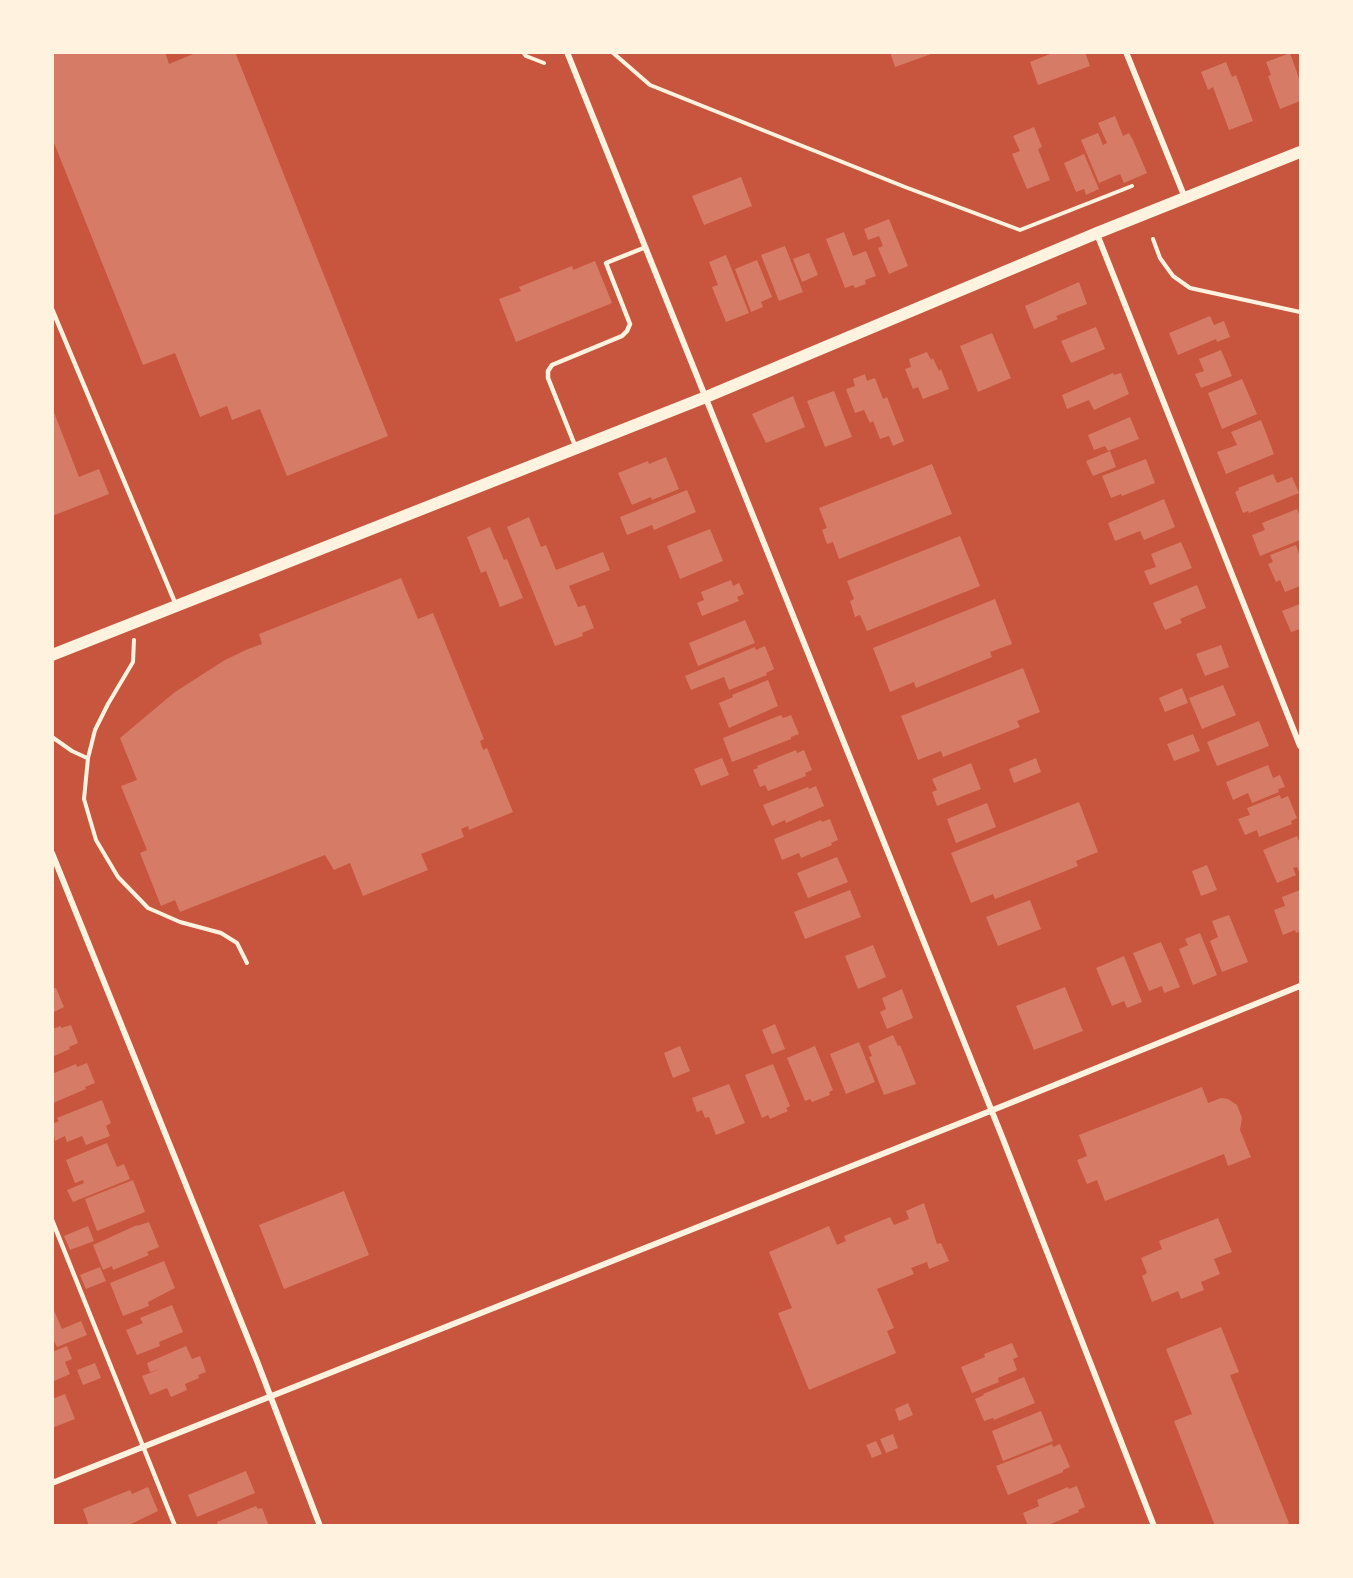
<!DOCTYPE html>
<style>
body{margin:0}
#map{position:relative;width:1353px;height:1578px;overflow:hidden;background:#c8553d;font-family:"Nunito Sans",sans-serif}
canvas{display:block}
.frame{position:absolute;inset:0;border:54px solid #fff3e0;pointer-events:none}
</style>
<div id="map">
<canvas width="1353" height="1578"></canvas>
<div class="frame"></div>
</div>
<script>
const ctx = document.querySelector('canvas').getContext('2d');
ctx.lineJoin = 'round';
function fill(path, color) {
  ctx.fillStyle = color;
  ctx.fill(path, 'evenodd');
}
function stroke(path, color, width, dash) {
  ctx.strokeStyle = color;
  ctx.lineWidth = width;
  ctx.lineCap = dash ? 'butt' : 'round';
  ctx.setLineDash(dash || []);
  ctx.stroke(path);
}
fill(new Path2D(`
 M52 52H165L169 64 198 52H235L388 436 287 476 260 409 232 420 227 406 200 417 175 353 143 365 52 138Z
 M890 52H934V53L895 67Z
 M1055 52H1085L1090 66 1038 85 1030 62Z
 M1290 53 1300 81V101L1280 109 1268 76 1271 75 1266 62Z
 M1226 62 1232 77 1236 75 1253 121 1229 130 1213 87 1208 90 1201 72Z
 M1115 116 1123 136 1129 133 1133 140 1147 173 1124 183 1120 174 1099 183 1081 140 1098 133 1103 145 1107 143 1098 123Z
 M1034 127 1042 147 1038 149 1050 180 1027 189 1012 154 1020 151 1013 136Z
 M1084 154 1099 189 1086 195 1084 189 1076 192 1064 163Z
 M741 177 752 206 704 225 692 196Z
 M889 219 908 266 889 274 878 248 883 246 879 236 868 240 864 229Z
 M844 232 853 256 866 251 876 276 865 280 866 284 855 288 853 285 845 288 826 239Z
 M785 246 803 292 779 301 761 255Z
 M809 253 818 275 802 282 793 259Z
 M726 255 749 313 726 322 712 287 718 285 709 262Z
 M757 260 772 297 761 302 763 307 751 312 735 269Z
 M595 261 612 303 516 342 499 299 521 291 519 287 572 266 573 270Z
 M1079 282 1087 304 1056 316 1058 319 1034 329 1025 306Z
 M1210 316 1214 325 1224 321 1230 337 1217 342 1216 339 1178 355 1169 333Z
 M1096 327 1105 349 1071 363 1061 341Z
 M992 333 1011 378 978 392 960 346Z
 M1221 350 1232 376 1201 388 1195 374 1204 371 1199 359Z
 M927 352 931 360 933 358 939 371 941 369 949 389 923 399 918 387 913 389 905 369 911 367 909 359Z
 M1113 373 1114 375 1121 373 1129 394 1094 410 1089 400 1067 409 1062 395Z
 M865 374 867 381 875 378 883 399 887 397 904 441 893 446 889 436 880 439 873 421 870 423 864 410 855 413 846 389 855 386 853 379Z
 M1242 379 1257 414 1222 429 1208 393Z
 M834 391 852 437 825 447 807 401Z
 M793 396 805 427 766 443 752 414Z
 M53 410 79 477 99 469 109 494 52 516Z
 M1130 417 1139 439 1108 451 1105 446 1094 450 1088 435Z
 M1261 420 1274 454 1226 474 1217 452 1237 445 1231 432Z
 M1110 451 1116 467 1093 476 1086 461Z
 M666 457 679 489 652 500 651 497 632 505 618 473 648 461 649 464Z
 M1146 459 1155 483 1122 496 1121 494 1111 498 1102 476Z
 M932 464 952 514 839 559 833 542 827 544 822 530 827 528 819 508Z
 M1273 474 1277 483 1292 477 1299 493 1249 513 1248 511 1243 513 1235 492 1239 490 1238 488Z
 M687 490 696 512 654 530 652 525 627 535 620 517Z
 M1164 499 1175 527 1144 540 1140 531 1115 541 1108 523Z
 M1297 509 1300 516V540L1260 556 1252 535 1265 530 1262 523Z
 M529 517 541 547 546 545 556 570 603 552 610 570 569 586 578 607 585 605 594 628 582 633 583 636 555 646 507 527Z
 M490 527 504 560 507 559 523 598 500 607 486 571 481 573 467 537Z
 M710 529 723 561 680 579 667 546Z
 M960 536 980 586 867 631 860 615 855 617 850 601 854 599 847 581Z
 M1181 542 1192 568 1150 585 1144 571 1156 567 1151 554Z
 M1296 545 1300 557V586L1285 592 1280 580 1276 582 1268 564 1273 562 1270 555Z
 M401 578 418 619 433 613 484 739 480 741 483 750 487 748 513 812 469 830 468 826 461 829 464 837 421 854 428 870 363 896 350 863 334 870 325 855 180 912 175 900 161 906 140 853 147 850 121 786 137 780 120 738 175 692 225 660 248 649 262 644 259 634Z
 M731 580 733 586 739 583 744 594 737 597 739 601 702 616 697 603 704 600 701 592Z
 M1197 585 1206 608 1180 619 1182 623 1165 630 1153 603Z
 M995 599 1012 644 990 652 992 657 916 688 914 682 890 692 873 648Z
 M1300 604V629L1291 632 1282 611Z
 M745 620 755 643 698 666 689 643Z
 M1221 645 1229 667 1205 676 1196 654Z
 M765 646 774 669 766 673 767 675 729 690 724 677 691 690 685 676 755 647 756 650Z
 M1023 668 1040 712 1017 721 1020 727 943 757 941 751 918 760 901 716Z
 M768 680 778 706 729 728 719 703 733 697 732 695Z
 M1223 685 1236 715 1202 729 1189 698Z
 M1182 688 1188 703 1165 712 1159 698Z
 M781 715 783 718 791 715 799 734 791 737V739L732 762 723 738Z
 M1259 721 1269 746 1217 766 1207 742Z
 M1193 734 1200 751 1174 761 1167 744Z
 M796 750 797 753 804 750 812 770 805 773 806 776 768 791 765 785 760 787 753 770 758 768 757 766Z
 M722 758 729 775 701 786 694 769Z
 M1036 758 1041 772 1014 783 1009 769Z
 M971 763 981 789 937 806 932 792 937 790 932 779Z
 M1268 765 1273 778 1280 775 1285 787 1278 789 1279 792 1252 803 1248 793 1233 800 1226 782Z
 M816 786 824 806 786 823 785 820 772 826 763 805 808 787 809 789Z
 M1280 795 1281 799 1288 796 1297 818 1291 821 1292 824 1259 837 1257 830 1245 835 1238 819 1250 815 1247 808Z
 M1079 802 1098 852 1076 861 1078 866 995 899 993 894 971 903 951 853Z
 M987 803 996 827 956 843 947 819Z
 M830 819 838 840 831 843 832 845 801 858 799 853 782 860 774 839 821 820 822 822Z
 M1297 836 1300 844V871L1299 872 1297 867 1293 868 1296 875 1277 883 1263 850Z
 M837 857 848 882 808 898 797 873Z
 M1207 865 1217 890 1201 896 1192 871Z
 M850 890 861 917 805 939 794 912Z
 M1300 890V931L1296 933 1295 930 1283 935 1274 910 1285 906 1282 897Z
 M1030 900 1041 929 998 946 986 917Z
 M1229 915 1248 962 1222 972 1210 941 1218 937 1212 921Z
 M1200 933 1217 975 1193 985 1179 949 1188 945 1185 939Z
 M1161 942 1180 987 1164 993 1162 986 1149 991 1133 953Z
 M873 945 886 977 858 989 845 956Z
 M1124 956 1142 1002 1127 1008 1124 1001 1112 1006 1096 968Z
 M1065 987 1083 1031 1034 1050 1016 1006Z
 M56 988 64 1007 52 1013V989Z
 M902 989 913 1018 887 1029 880 1012 886 1009 882 998Z
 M775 1024 785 1049 772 1054 762 1030Z
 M71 1025 78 1043 69 1047 70 1049 52 1057V1029L61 1026V1028Z
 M893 1035 898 1046 900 1045 916 1084 884 1095 869 1057 872 1056 868 1046Z
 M859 1042 875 1082 846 1094 830 1054Z
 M680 1046 690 1071 673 1078 664 1053Z
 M815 1046 833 1090 829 1092 830 1095 812 1102 810 1099 805 1101 787 1058Z
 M87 1063 95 1083 85 1087 86 1089 53 1103 52 1074 76 1064 77 1067Z
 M773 1064 790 1106 786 1108 788 1111 770 1119 768 1115 762 1118 745 1075Z
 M729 1084 745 1123 716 1135 709 1117 705 1118 702 1110 697 1112 692 1098Z
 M1202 1087 1208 1103 1221 1098 1228 1099 1237 1105 1242 1118 1240 1130 1251 1157 1228 1166 1224 1154 1105 1201 1097 1180 1087 1184 1077 1160 1087 1156 1079 1135Z
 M102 1100 111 1123 106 1126 110 1136 86 1145 82 1136 67 1142 65 1136 55 1141 52 1124 59 1121 57 1118Z
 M107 1143 117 1167 124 1164 130 1179 73 1202 67 1190 84 1183 83 1180 75 1183 66 1160Z
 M133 1180 145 1212 97 1231 85 1199Z
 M344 1191 369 1255 284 1289 259 1225Z
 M924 1203 937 1244 941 1243 949 1261 929 1269 927 1262 911 1268 914 1274 877 1289 894 1328 887 1331 896 1353 809 1390 778 1313 792 1308 769 1252 829 1226 837 1245 846 1241 844 1236 890 1217 894 1225 909 1219 906 1211Z
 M1218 1218 1232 1252 1214 1259 1220 1274 1201 1282 1204 1290 1181 1299 1178 1291 1152 1302 1142 1276 1147 1273 1141 1258 1162 1249 1159 1241Z
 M149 1222 159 1247 147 1252 149 1255 113 1270 112 1266 103 1270 93 1245 137 1225V1226Z
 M88 1226 94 1241 70 1250 64 1236Z
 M164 1261 175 1288 148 1302 149 1306 123 1316 110 1283Z
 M100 1267 106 1281 86 1289 80 1275Z
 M172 1305 183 1332 159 1342 160 1346 137 1355 126 1330 143 1323 140 1318Z
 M52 1306 62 1329 81 1321 87 1335 57 1347 52 1337Z
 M1221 1327 1239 1372 1230 1375 1289 1523 1283 1526H1215L1174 1421 1192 1414 1166 1349Z
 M1012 1343 1018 1357 1013 1359 1017 1370 998 1378 999 1382 972 1393 961 1367 985 1357 984 1354Z
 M67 1346 72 1359 65 1362 70 1374 52 1382V1352Z
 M186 1346 192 1359 200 1356 206 1372 198 1375 199 1378 185 1384 187 1390 171 1397 167 1388 150 1395 142 1376 160 1369 150 1372 147 1363Z
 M95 1363 101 1378 83 1385 77 1370Z
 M1024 1377 1035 1403 994 1420 993 1418 984 1421 975 1399 984 1395 983 1394Z
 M65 1394 75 1419 52 1428V1399Z
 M908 1403 913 1415 899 1421 895 1409Z
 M1041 1411 1053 1441 1003 1461 992 1431Z
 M893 1434 898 1448 886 1453 880 1439Z
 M876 1441 882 1454 872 1458 866 1445Z
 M1052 1444 1053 1447 1060 1444 1070 1467 1063 1470V1472L1008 1495 996 1466Z
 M246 1471 255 1493 197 1517 188 1495Z
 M1077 1486 1085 1507 1078 1510 1079 1512 1046 1526H1028L1023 1513 1039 1506 1037 1500 1068 1487 1069 1489Z
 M148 1487 158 1511 127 1526H89L83 1509 130 1490 132 1494Z
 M256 1506 258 1509 262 1508 269 1526H218L217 1522Z`), '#d67c66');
stroke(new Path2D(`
 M523 52 526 56 544 63
 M612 52 650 85 905 187 1020 230 1132 186
 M1153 239 1160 258 1173 276 1190 288 1300 312
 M134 640 133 662 108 704 95 730 88 758 84 799 96 840 118 877 148 908 180 922 221 933 237 943 247 963
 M52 737 72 751 87 758`), '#fff3e0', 4);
stroke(new Path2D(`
 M52 309 176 605
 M576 448 548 378V371L552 365 622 336 627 331 630 324 606 263 646 247
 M52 1220 175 1526`), '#fff3e0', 4.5);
stroke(new Path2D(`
 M567 52 1003 1139 1154 1526
 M1126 52 1185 198
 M1097 234 1300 746
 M52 853 257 1361 320 1526
 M52 1483 968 1120 1300 986`), '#fff3e0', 6);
stroke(new Path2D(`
 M52 655 706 397 1097 233 1300 152`), '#fff3e0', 12);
</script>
